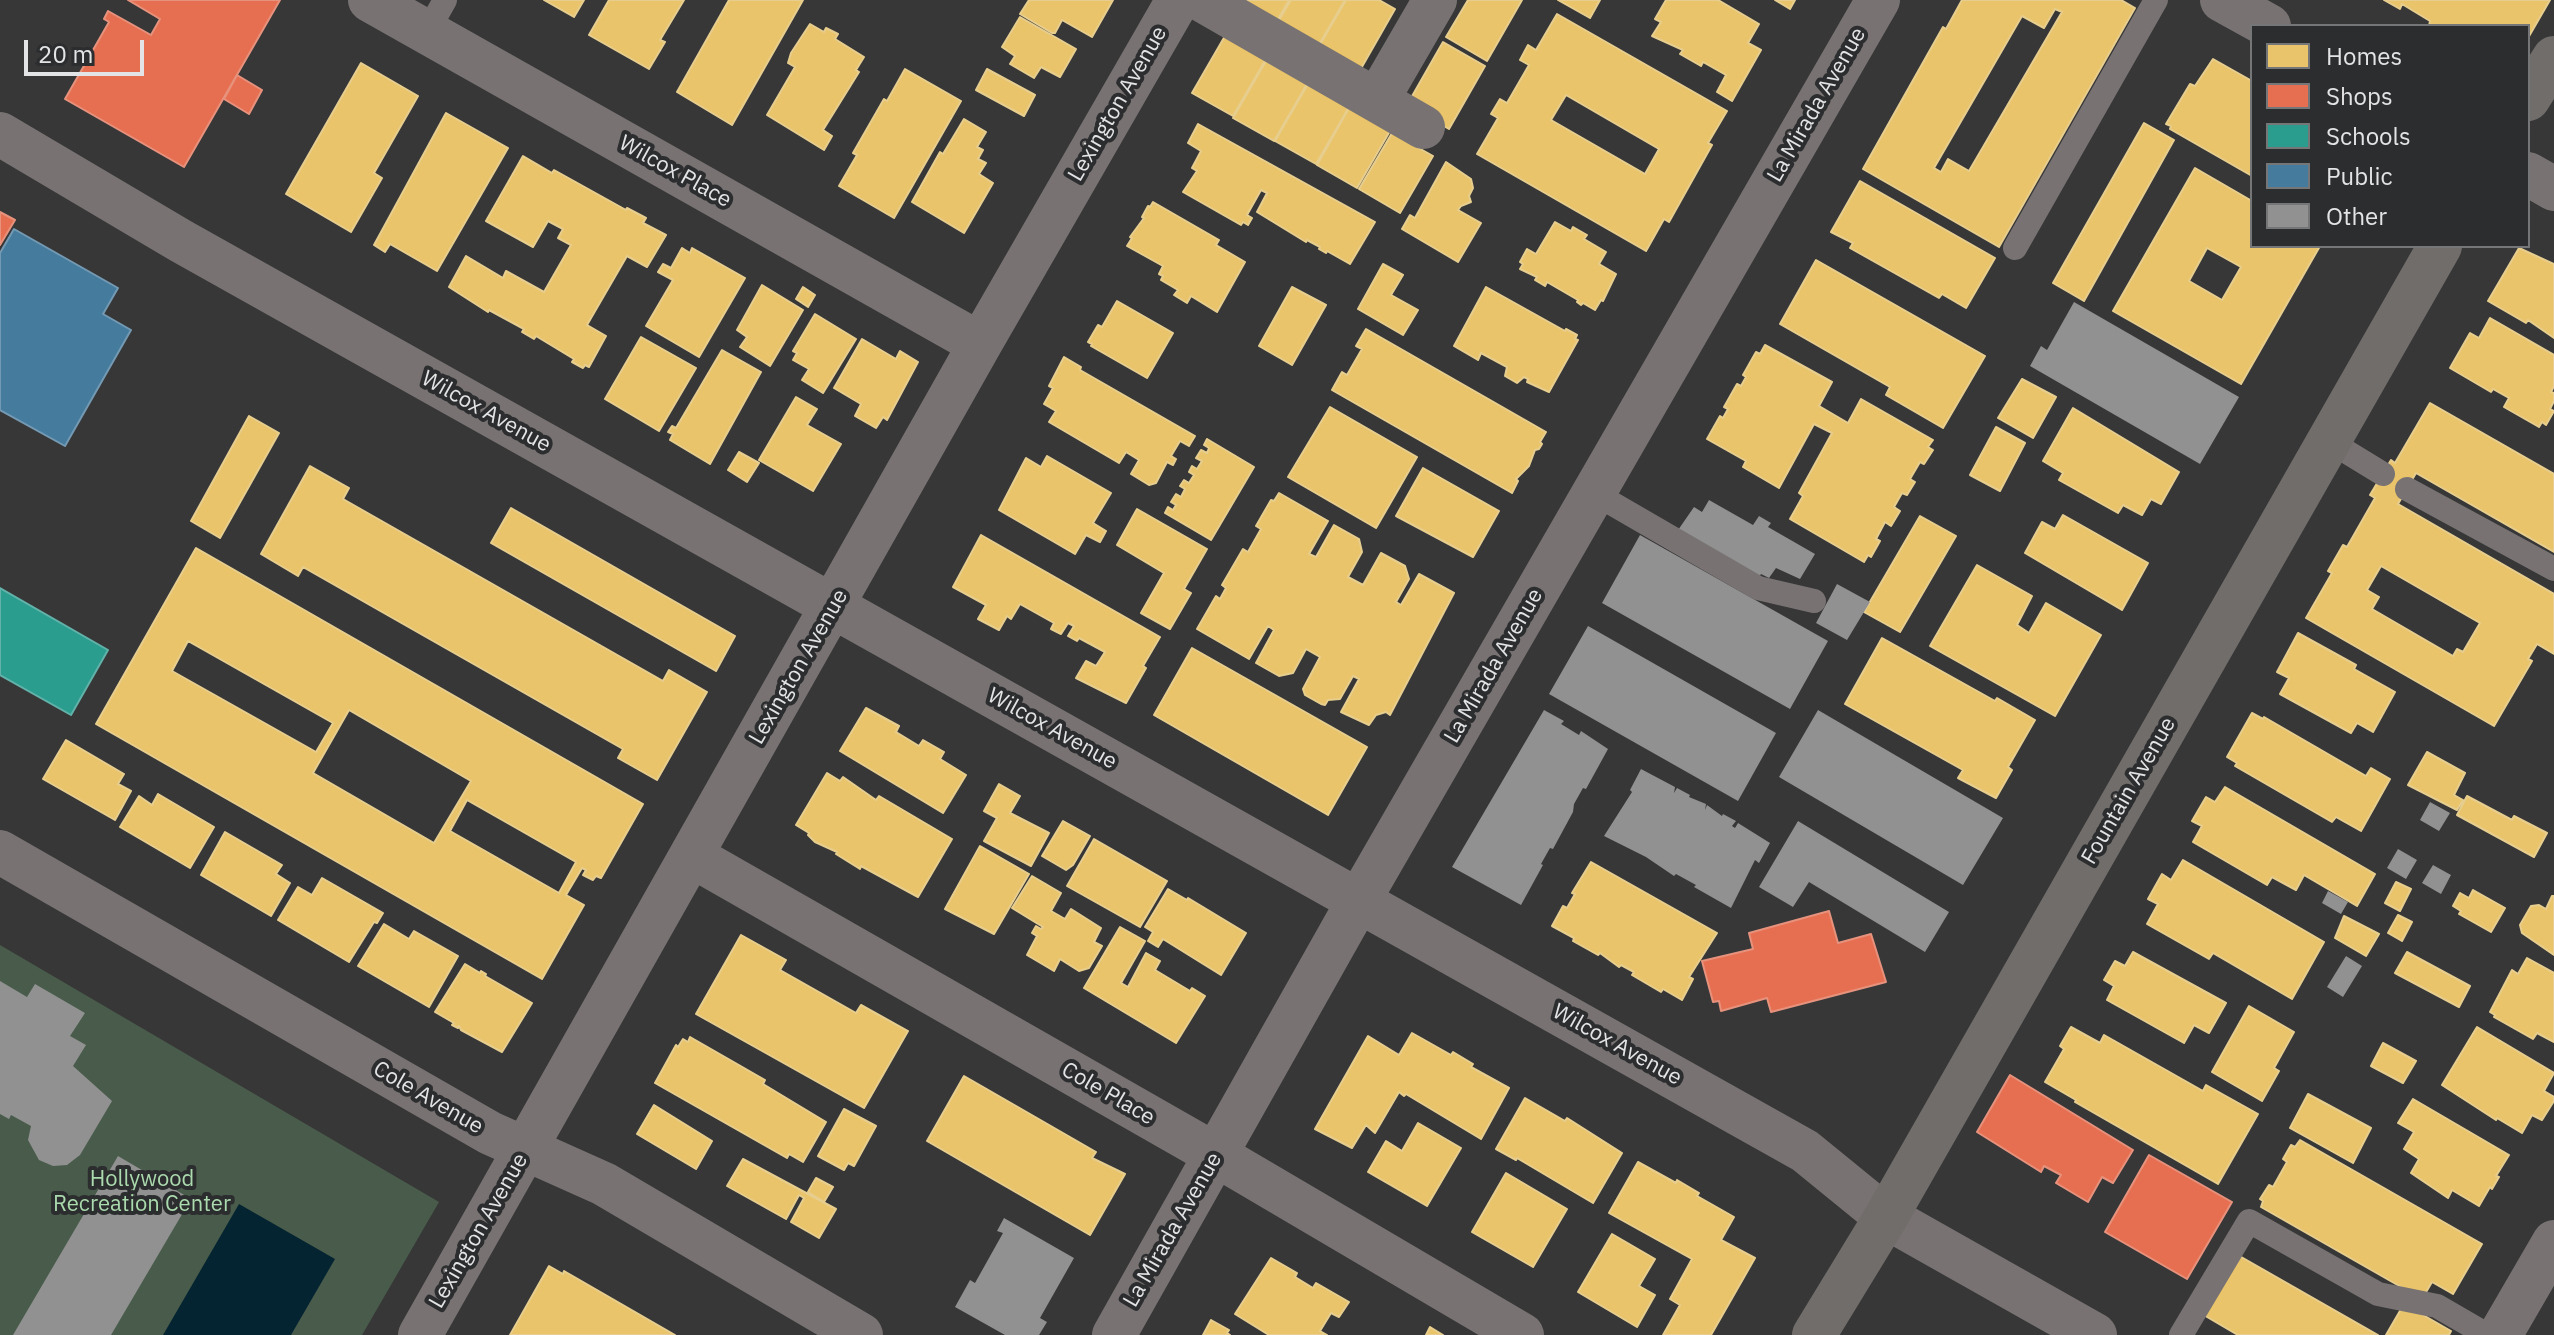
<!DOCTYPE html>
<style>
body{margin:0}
#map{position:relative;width:2554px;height:1335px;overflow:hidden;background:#373738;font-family:"IBM Plex Sans",sans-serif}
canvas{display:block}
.legend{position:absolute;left:2250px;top:24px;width:280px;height:224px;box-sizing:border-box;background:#2c2d2f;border:2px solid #757678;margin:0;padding:10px 14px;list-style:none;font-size:24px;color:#e3e4e5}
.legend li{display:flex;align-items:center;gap:16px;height:40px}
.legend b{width:40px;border:2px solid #757678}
.scale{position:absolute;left:24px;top:40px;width:120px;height:36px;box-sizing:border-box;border:4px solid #e3e4e5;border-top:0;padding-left:10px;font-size:24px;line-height:28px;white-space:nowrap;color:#e3e4e5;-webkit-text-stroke:6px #2c2d2f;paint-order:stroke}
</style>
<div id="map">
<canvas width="2554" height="1335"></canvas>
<ul class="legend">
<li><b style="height:22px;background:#e9c46a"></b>Homes</li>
<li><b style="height:22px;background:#e76f51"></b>Shops</li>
<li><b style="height:22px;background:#2a9d8f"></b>Schools</li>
<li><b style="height:22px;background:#457b9d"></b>Public</li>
<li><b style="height:22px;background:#919192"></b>Other</li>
</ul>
<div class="scale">20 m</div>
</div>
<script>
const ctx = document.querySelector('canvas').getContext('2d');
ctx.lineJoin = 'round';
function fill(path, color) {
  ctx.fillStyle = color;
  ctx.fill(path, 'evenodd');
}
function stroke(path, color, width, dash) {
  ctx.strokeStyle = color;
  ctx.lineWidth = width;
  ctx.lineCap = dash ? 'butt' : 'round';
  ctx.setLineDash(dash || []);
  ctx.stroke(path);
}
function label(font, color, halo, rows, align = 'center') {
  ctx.font = font + ' "IBM Plex Sans",sans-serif';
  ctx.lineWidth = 8;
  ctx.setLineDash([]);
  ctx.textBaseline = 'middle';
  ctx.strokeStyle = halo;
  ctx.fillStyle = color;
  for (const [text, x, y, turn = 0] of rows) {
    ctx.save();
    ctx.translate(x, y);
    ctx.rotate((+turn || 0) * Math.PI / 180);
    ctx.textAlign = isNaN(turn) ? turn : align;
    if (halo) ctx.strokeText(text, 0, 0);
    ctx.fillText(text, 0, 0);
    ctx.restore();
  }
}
fill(new Path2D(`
 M0 945 439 1202 362 1335H0Z`), '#495c4b');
fill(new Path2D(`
 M239 1204 335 1259 291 1335H163Z`), '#052431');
const homes = new Path2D(`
 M544 0H584L574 17Z
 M609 0H684L660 40 665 42 649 69 589 35Z
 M729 0H803L732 125 677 92Z
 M1029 0H1113L1092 37 1062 20 1055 33H1052L1020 14Z
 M1243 0H1289L1277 21Z
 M1291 0H1345L1317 48 1276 25Z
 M1346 0H1379L1395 9 1359 72 1318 48Z
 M1468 0H1522L1487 61 1446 37Z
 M1558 0H1600L1590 18Z
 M1666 0H1718L1759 24 1748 43 1761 50 1732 101 1717 92 1726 75 1703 62 1701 66 1680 54 1683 50 1652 36 1661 22 1655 19Z
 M1775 0H1795L1790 9Z
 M1962 0H2121L2135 8 1999 247 1863 169 1943 27 1946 29ZM2055 9 2062 12 1969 171 1948 159 1941 172 1934 168 2022 16 2044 28Z
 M2384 0H2550L2528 38V26H2429L2430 21 2402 4 2400 9Z
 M1557 14 1727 111 1708 143 1712 145 1669 222 1664 219 1646 251 1477 154 1498 118 1491 114 1500 99 1507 103 1529 65 1520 60 1528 45 1536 50ZM1566 95 1659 149 1645 174 1551 120Z
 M1020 17 1076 49 1060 77 1041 67 1034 78 1010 64 1015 56 1002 47Z
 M810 24 824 32 826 28 838 34 835 39 864 57 856 70 859 72 823 130 832 136 824 150 767 115 795 67 788 63 791 53Z
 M1225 36 1266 59 1233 116 1192 93Z
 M1443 42 1485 66 1449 129 1407 105Z
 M2213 59 2252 81V176L2170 129 2171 126 2166 124 2190 84 2195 86Z
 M1266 61 1307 84 1274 141 1233 118Z
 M361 63 418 96 374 173 382 178 351 232 286 194Z
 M905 69 961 101 894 218 839 186 857 155 853 153 884 99 887 101Z
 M987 69 1035 95 1024 116 976 90Z
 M1308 84 1349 107 1316 164 1275 141Z
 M1349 108 1390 131 1357 188 1317 165Z
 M446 113 508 148 437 271 390 244 385 252 374 245Z
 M964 119 986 132 977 147 983 150 978 159 986 163 979 174 993 183 964 233 912 202 940 152 943 154Z
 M2144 123 2174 140 2084 301 2053 283Z
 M1198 124 1375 222 1350 264 1327 251 1326 253 1319 249 1320 247 1307 240 1306 242 1257 212 1267 193 1261 190 1247 215 1252 218 1248 225 1243 222 1241 225 1183 192 1197 171 1192 168 1201 151 1188 143Z
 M1392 133 1433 156 1400 213 1359 189Z
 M523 156 552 173 554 170 626 210 627 208 646 218 643 223 666 235 647 267 627 256 587 325 606 336 589 367 585 365 583 368 572 362 574 359 536 336 534 339 522 332 524 329 489 310 488 312 449 287 466 256 503 278 506 271 544 292 571 245 558 238 563 229 548 221 533 247 486 221Z
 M1446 162 1471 179 1473 188 1469 196 1471 202 1461 206 1458 210 1481 223 1458 262 1402 229 1410 215 1415 218Z
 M2195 168 2252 201V246H2320L2241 384 2113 311ZM2207 248 2241 267 2222 300 2189 281Z
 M1860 181 1995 258 1966 308 1942 294 1939 298 1850 248 1853 243 1831 232Z
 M1153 202 1219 240 1216 245 1245 262 1217 312 1191 296 1187 303 1174 295 1178 290 1161 280 1163 276 1159 274 1163 266 1127 246 1132 238 1130 237 1144 218 1142 217 1148 206 1150 207Z
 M1555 222 1571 231 1573 227 1587 235 1584 239 1606 252 1599 264 1616 274 1603 301 1601 300 1595 310 1583 303 1581 305 1577 302 1578 300 1547 282 1545 286 1535 280 1537 277 1520 269 1523 264 1520 262 1527 249 1536 254Z
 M682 248 690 253 692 248 745 278 699 357 646 326 673 280 658 272 663 264 671 268Z
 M2519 248 2554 264V338L2528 320 2526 323 2488 301Z
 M1816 260 1985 356 1943 428 1886 395 1890 387 1780 324Z
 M1383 264 1403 275 1391 295 1418 310 1403 335 1358 309Z
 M762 285 803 310 770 366 740 347 747 337 737 330Z
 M803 287 815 295 808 307 796 299Z
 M1292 287 1326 305 1292 365 1259 346Z
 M1486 287 1565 331 1566 329 1577 335 1575 339 1578 340 1549 392 1527 382 1528 379 1524 377 1517 383 1505 376 1507 367 1481 353 1478 360 1454 346Z
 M1117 301 1173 333 1147 378 1091 346 1092 344 1088 342 1098 325 1102 327Z
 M815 314 856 339 823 393 802 380 809 369 793 360 797 353 793 351Z
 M2490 318 2554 355V386L2551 392 2554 393V401L2550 409 2554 411 2546 425 2542 422 2539 427 2504 407 2509 398 2493 389 2491 392 2450 368 2470 333 2479 338Z
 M1366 329 1546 432 1540 442 1542 444 1539 449 1535 450 1529 466 1516 479 1518 481 1512 493 1332 390 1342 372 1347 375 1362 349 1356 346Z
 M641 337 696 368 659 431 605 399Z
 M862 339 896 359 900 351 918 362 887 420 883 417 876 428 855 416 861 404 834 388Z
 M1765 345 1832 382 1819 406 1848 423 1861 399 1933 440 1928 447 1933 450 1924 464 1920 462 1910 479 1915 482 1907 495 1902 493 1894 507 1900 511 1891 526 1885 522 1876 539 1880 541 1871 557 1868 555 1864 562 1790 519 1803 496 1799 493 1832 433 1814 424 1779 488 1743 467 1746 461 1707 439 1720 416 1723 418 1728 409 1724 407 1737 384 1741 386 1746 377 1743 375 1756 352 1760 354Z
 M722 350 761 372 710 464 670 440 673 434 668 432 672 426 676 428Z
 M1064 357 1081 367 1080 370 1195 436 1189 446 1180 441 1171 456 1176 459 1173 465 1167 462 1156 483 1149 485 1131 474 1139 460 1126 452 1119 463 1049 422 1056 411 1044 404 1053 388 1049 386Z
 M2022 379 2056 397 2033 438 1998 418Z
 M796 397 817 409 807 425 841 444 813 491 759 460Z
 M2430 403 2554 474V552L2416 473 2398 504 2554 594V654L2537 644 2528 659 2532 661 2494 726 2306 618 2332 573 2328 571 2343 545 2347 547 2375 498 2370 495 2391 460 2395 463ZM2381 566 2480 623 2463 652 2457 649 2453 656 2372 609 2379 597 2367 590Z
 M1330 407 1417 457 1376 528 1288 477Z
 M2073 408 2179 472 2161 504 2151 499 2142 515 2123 505 2118 513 2059 480 2063 473 2043 461Z
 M249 416 279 433 220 538 191 521Z
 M1996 427 2025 443 2000 491 1970 475Z
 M1207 439 1254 467 1211 540 1165 513 1168 507 1173 510 1176 505 1171 502 1176 494 1181 497 1185 489 1180 486 1184 480 1189 483 1194 475 1189 472 1192 466 1197 469 1202 461 1196 458 1201 450 1207 453 1209 448 1204 445Z
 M739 452 759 463 747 482 728 470Z
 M1047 456 1111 493 1093 523 1106 531 1100 542 1086 535 1075 554 999 510 1026 458 1041 467Z
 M310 466 349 488 343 499 663 681 669 670 707 692 657 780 618 758 623 749 303 567 298 576 261 554Z
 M1423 468 1499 511 1473 557 1396 516Z
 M1279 493 1328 521 1309 554 1316 557 1334 525 1359 539 1362 552 1348 577 1363 585 1381 553 1405 566 1409 579 1396 602 1401 605 1419 574 1454 593 1390 715 1386 712 1376 715 1369 725 1341 712 1359 679 1353 676 1340 699 1328 700 1325 705 1321 704 1305 695 1303 689 1320 657 1306 649 1293 673 1279 676 1256 663 1274 630 1268 626 1249 659 1197 629 1216 596 1220 599 1226 588 1222 585 1243 549 1248 552 1261 529 1256 526 1271 500 1274 501Z
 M511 508 735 636 716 671 491 543Z
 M1137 509 1207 549 1184 589 1191 593 1170 629 1141 613 1164 573 1117 545Z
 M2063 515 2148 563 2122 610 2025 553 2042 522 2055 529Z
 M1920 516 1956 536 1900 632 1864 612Z
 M981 535 1160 637 1143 666 1146 668 1126 703 1076 678 1086 661 1096 666 1105 652 1079 638 1077 641 1068 636 1074 626 1068 623 1061 634 1051 629 1054 623 1020 604 1011 619 1007 616 999 630 978 619 986 605 953 587Z
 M196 548 643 804 601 878 596 876 593 880 583 875 586 870 582 868 566 895 584 905 542 979 96 724ZM188 641 333 723 316 752 172 671ZM349 710 471 781 434 843 313 773ZM467 800 576 862 559 893 450 831Z
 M1977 565 2032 596 2017 625 2029 633 2046 603 2101 635 2055 716 1930 646Z
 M2298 633 2356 665 2354 669 2395 692 2373 732 2357 723 2351 733 2280 694 2289 678 2277 672Z
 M1882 638 1995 701 1997 698 2035 720 2008 767 2012 770 1996 798 1958 778 1963 770 1845 704Z
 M1192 648 1367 747 1328 815 1154 715Z
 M866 708 899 726 896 732 919 746 923 740 944 752 940 759 966 775 943 813 840 751Z
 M2252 713 2263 719 2264 717 2366 776 2371 768 2390 779 2361 831 2336 817 2332 822 2235 766 2237 763 2227 757Z
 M66 740 124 774 118 784 131 791 115 820 43 779Z
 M2427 752 2465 773 2454 795 2463 800 2457 810 2408 785Z
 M827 773 840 781 843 777 876 800 879 796 952 839 918 897 861 866 860 869 836 854 837 852 815 842 808 835 809 833 796 825Z
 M999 784 1020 796 1010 813 1049 833 1031 866 984 841 997 818 984 811Z
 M2225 787 2375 874 2357 906 2304 875 2296 890 2272 877 2267 885 2193 842 2202 826 2192 821 2206 797 2215 802Z
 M158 794 214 827 190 868 120 827 139 796 152 805Z
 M2467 796 2512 820 2514 816 2547 833 2534 857 2457 815Z
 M1063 821 1090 836 1073 865 1066 870 1042 856Z
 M225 832 282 865 276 874 290 883 271 916 201 875Z
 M1094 839 1167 881 1140 927 1067 886Z
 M980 846 1029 874 994 934 945 909Z
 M2183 860 2324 942 2292 999 2213 953 2209 959 2147 924 2158 904 2148 899 2162 874 2171 880Z
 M1591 862 1717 933 1689 977 1693 979 1682 1000 1663 989 1661 992 1632 975 1634 972 1621 965 1619 967 1600 953 1598 955 1573 941 1574 938 1552 926 1563 906 1567 908 1575 894 1572 893Z
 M1032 876 1061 893 1051 911 1065 919 1071 909 1101 928 1094 942 1102 946 1089 968 1079 971 1060 959 1054 971 1027 955 1037 936 1032 933 1036 926 1041 929 1043 927 1012 908Z
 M322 878 383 913 377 923 374 922 349 962 278 920 298 887 312 895Z
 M2396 882 2411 889 2400 911 2385 903Z
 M1168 889 1187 900 1188 898 1246 933 1221 975 1163 939 1158 947 1148 941 1153 932 1145 927Z
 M2473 890 2505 908 2491 932 2459 914 2461 911 2453 906 2460 893 2469 898Z
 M2552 896H2554V955L2522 933 2520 925 2531 906 2539 905 2546 909Z
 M2398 915 2412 922 2402 941 2388 933Z
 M2344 916 2379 934 2366 956 2335 938Z
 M384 924 409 939 414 931 458 956 429 1007 358 966Z
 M1120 927 1145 941 1121 983 1128 987 1146 953 1160 961 1155 970 1190 991 1192 988 1205 996 1176 1043 1084 988Z
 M741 935 786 960 780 970 856 1013 861 1005 908 1031 864 1108 696 1014Z
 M2133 952 2226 1003 2209 1033 2194 1025 2184 1043 2107 1000 2114 986 2104 980 2115 961 2125 966Z
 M2407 952 2470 986 2459 1007 2395 973Z
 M2527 958 2554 973V1042L2537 1033 2533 1039 2494 1017 2495 1015 2490 1012 2512 970 2518 974Z
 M465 964 480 973 481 971 486 974 485 976 532 1003 502 1052 461 1030 459 1026 458 1028 452 1025 454 1023 435 1012Z
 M2249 1006 2294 1032 2274 1068 2279 1071 2262 1101 2212 1072Z
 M2071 1027 2100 1043 2104 1035 2203 1091 2206 1085 2258 1114 2218 1184 2075 1102 2076 1100 2045 1082 2064 1049 2060 1046Z
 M2477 1027 2554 1073 2544 1091 2554 1097V1101L2542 1120 2532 1115 2522 1133 2497 1118 2496 1120 2442 1085Z
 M1412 1033 1451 1055 1453 1052 1473 1064 1471 1067 1509 1088 1481 1139 1406 1094 1404 1096 1399 1092 1375 1133 1366 1125 1352 1148 1315 1129 1368 1036 1399 1055Z
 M690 1037 765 1080 763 1084 826 1122 803 1162 789 1154 787 1158 655 1083 676 1045 678 1047 683 1039 688 1042Z
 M2383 1043 2416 1061 2403 1083 2371 1066Z
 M964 1076 1096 1152 1092 1158 1125 1174 1090 1235 927 1141Z
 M2308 1094 2371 1128 2353 1163 2290 1128Z
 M1525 1098 1565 1121 1567 1118 1622 1153 1593 1203 1517 1158 1516 1160 1496 1149Z
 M2413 1099 2509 1155 2496 1176 2499 1177 2492 1189 2490 1187 2479 1206 2452 1190 2448 1198 2411 1173 2419 1159 2404 1149 2414 1132 2398 1123Z
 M654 1105 712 1141 696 1169 637 1134Z
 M844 1109 876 1126 854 1166 848 1163 844 1170 818 1156Z
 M1418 1123 1461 1148 1427 1206 1368 1172 1386 1141 1402 1151Z
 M2300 1140 2482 1244 2453 1294 2432 1282 2422 1299 2261 1207 2263 1201 2260 1199 2269 1185 2273 1187 2287 1162 2283 1159 2291 1145 2295 1147Z
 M743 1159 836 1209 819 1238 791 1222 804 1198 799 1195 786 1219 727 1186Z
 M1638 1162 1676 1183 1677 1180 1699 1193 1697 1196 1734 1217 1721 1240 1755 1258 1711 1335H1663L1680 1305 1670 1299 1692 1259 1609 1213Z
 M1506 1173 1567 1209 1533 1267 1472 1232Z
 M816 1178 833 1187 824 1202 808 1192Z
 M1612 1234 1655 1259 1639 1286 1655 1295 1637 1327 1578 1292Z
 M2236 1254 2378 1335H2238L2202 1314Z
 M1271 1258 1297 1273 1295 1277 1313 1288 1316 1283 1349 1302 1339 1317 1331 1313 1320 1331 1327 1335H1269L1235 1314Z
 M549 1266 563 1274 564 1271 675 1335H510Z
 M2404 1304 2451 1331 2449 1335H2386Z
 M1211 1320 1229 1330 1227 1333 1230 1335H1203Z
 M1430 1327 1443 1335H1426Z`);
fill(homes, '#e9c46a');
stroke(homes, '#e7ce8f', 2);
const shops = new Path2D(`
 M128 0H280L184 167 65 99 109 22 104 19 108 11 151 35 160 19Z
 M237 75 262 90 249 114 224 99Z
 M0 212 15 220 0 245Z
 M1829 911 1838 943 1871 934 1886 982 1771 1012 1767 998 1721 1011 1719 1001 1713 1002 1702 961 1753 949 1749 933Z
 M2010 1075 2133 1150 2113 1183 2102 1177 2088 1202 2056 1183 2061 1175 2044 1166 2041 1172 1977 1132Z
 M2149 1155 2232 1202 2187 1279 2105 1232Z`);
fill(shops, '#e76f51');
stroke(shops, '#e6927d', 2);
const schools = new Path2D(`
 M0 588 108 650 71 715 0 675Z`);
fill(schools, '#2a9d8f');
stroke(schools, '#62b2a9', 2);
const public = new Path2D(`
 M14 229 118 288 103 314 131 330 65 446 0 410V253Z`);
fill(public, '#457b9d');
stroke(public, '#749ab3', 2);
fill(new Path2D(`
 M2074 302 2239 397 2200 464 2030 366 2041 346 2047 350Z
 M1709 500 1753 525 1759 516 1771 523 1768 527 1815 554 1800 579 1776 568 1769 578 1761 574 1756 581 1676 533 1694 507 1702 512Z
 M1640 535 1828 641 1790 709 1602 603Z
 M1837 584 1870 602 1847 640 1816 623Z
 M1588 626 1776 733 1738 801 1549 694Z
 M1544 710 1564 721 1561 724 1579 735 1581 731 1608 749 1586 789 1583 788 1574 804 1573 812 1553 849 1550 848 1541 864 1543 865 1521 905 1452 867Z
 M1818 710 2003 818 1963 885 1779 777Z
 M1641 769 1675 787 1674 793 1677 788 1690 795 1689 797 1706 804 1705 810 1707 805 1722 816 1723 814 1736 821 1732 826 1735 828 1738 823 1770 843 1759 863 1755 860 1731 908 1694 887 1696 885 1676 874 1674 876 1646 857 1604 836 1632 792 1630 790Z
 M2430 802 2450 813 2439 831 2420 820Z
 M1798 821 1949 912 1925 952 1809 882 1793 907 1759 887Z
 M2398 849 2417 860 2406 879 2387 868Z
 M2433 865 2451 875 2441 894 2422 883Z
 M2328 891 2348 902 2341 914 2322 903Z
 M2346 956 2362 966 2343 997 2327 987Z
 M0 981 27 997 35 984 85 1013 70 1036 86 1045 73 1066 112 1101 80 1155 67 1165 53 1166 39 1160 28 1140 31 1126 11 1115 9 1119 0 1114Z
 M118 1156 191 1199 111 1335H13Z
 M1004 1218 1074 1258 1040 1318 1047 1322 1039 1335H1005L955 1307 970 1280 975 1283 1003 1233 997 1231Z`), '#919192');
stroke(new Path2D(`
 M427 32 445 0
 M2015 248 2156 0
 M2329 441 2383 474
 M2407 489 2554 569
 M1594 493 1758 588 1814 601
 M2181 1335 2249 1221 2378 1294 2437 1306 2487 1335`), '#787372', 24);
stroke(new Path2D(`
 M370 0 980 344
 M1202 0 1423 127
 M2222 0 2269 26
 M1377 100 1435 0
 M0 134 181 241 1805 1151 1886 1217 2095 1335
 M2528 174 2554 189
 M0 852 490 1133 604 1184 861 1335
 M692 856 1216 1155 1522 1335
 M420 1335 980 344 1178 0
 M1114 1335 1359 900 1878 0
 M2500 1335 2554 1242`), '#787372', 44);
stroke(new Path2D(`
 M2528 99 2554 58
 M1814 1335 1886 1217 2440 246`), '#716d6b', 44);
label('22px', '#e3e4e5', '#2c2d2f', [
 ["Lexington Avenue",1118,104,-60],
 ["La Mirada Avenue",1817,105,-60],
 ["Wilcox Place",675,172,29],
 ["Wilcox Avenue",486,412,29],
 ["La Mirada Avenue",1494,666,-60],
 ["Lexington Avenue",799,667,-60],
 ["Wilcox Avenue",1052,729,29],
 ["Fountain Avenue",2129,791,-60],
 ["Wilcox Avenue",1617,1045,29],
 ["Cole Place",1108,1094,30],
 ["Cole Avenue",428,1098,30],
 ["La Mirada Avenue",1173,1230,-60],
 ["Lexington Avenue",479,1231,-60]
]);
label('22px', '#aadaad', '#2c2d2f', [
 ["Hollywood",142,1180],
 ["Recreation Center",142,1205]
]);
</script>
